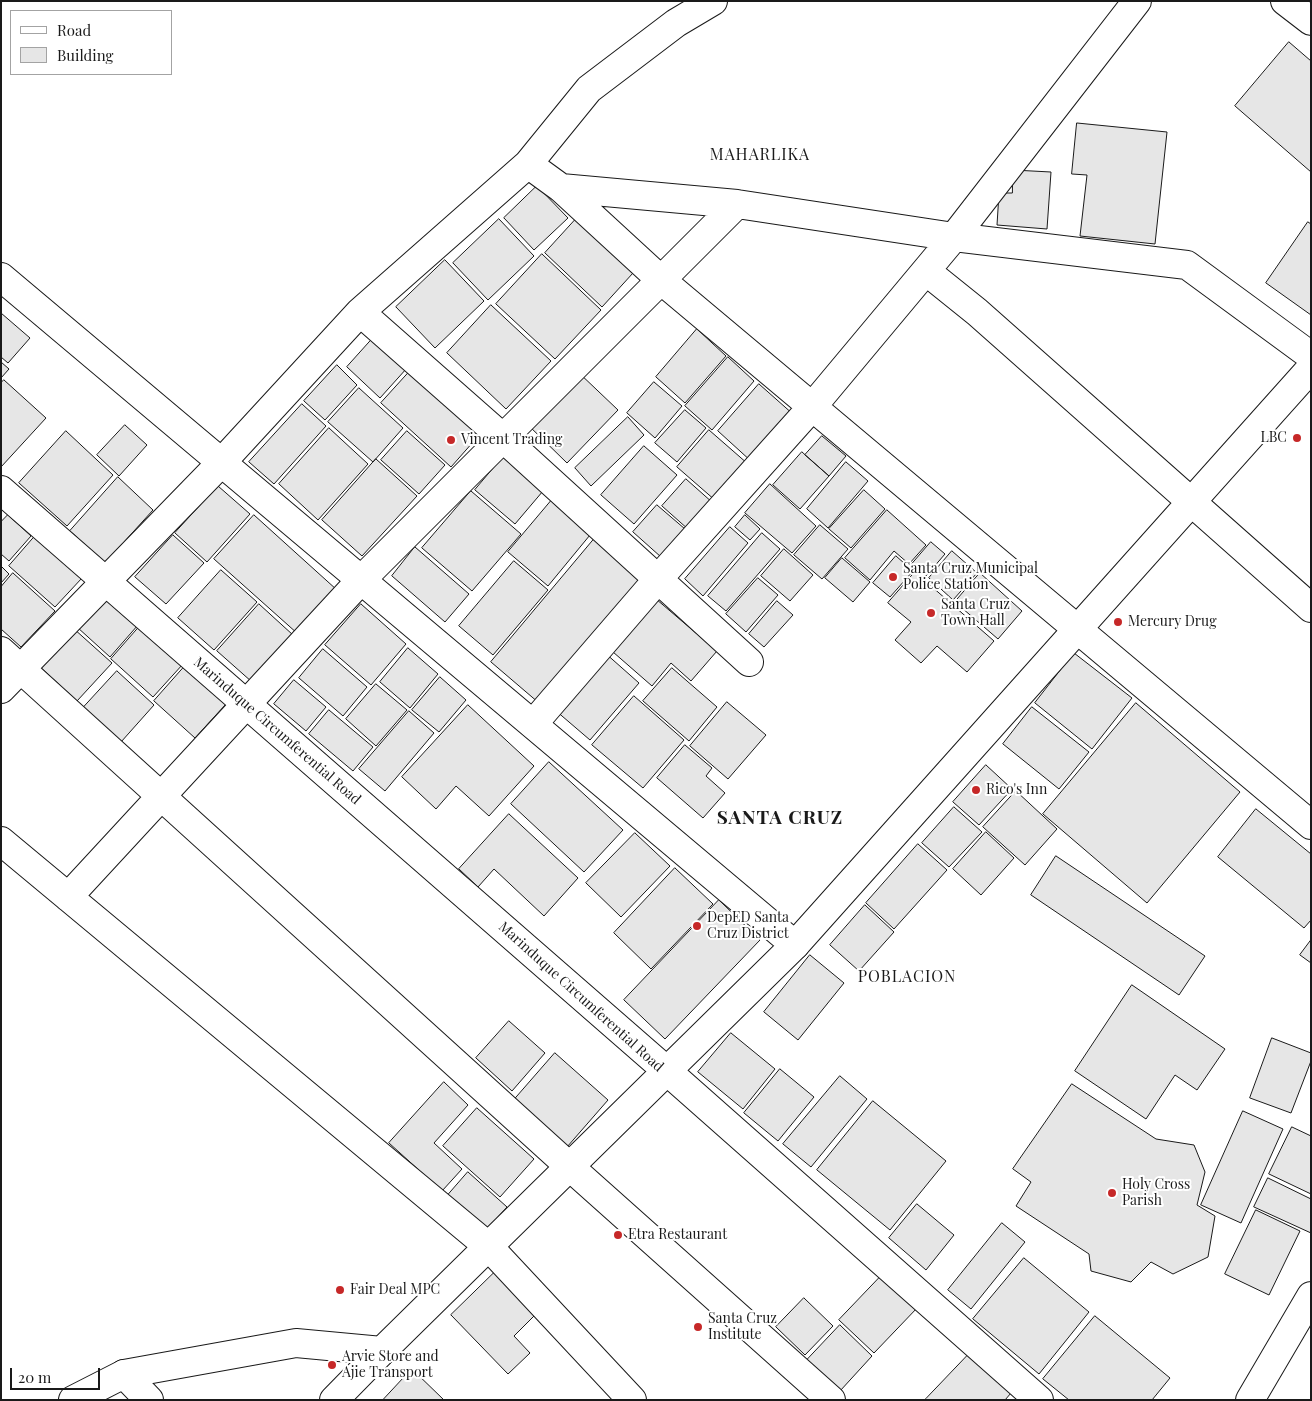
<!DOCTYPE html>
<style>
body{margin:0}
#map{position:relative;width:1312px;height:1401px;overflow:hidden;background:#fff;font-family:"Playfair Display",serif}
canvas{display:block}
.frame{position:absolute;inset:0;border:2px solid #1a1a1a;pointer-events:none}
.legend{position:absolute;left:10px;top:10px;width:162px;height:65px;box-sizing:border-box;background:#fff;border:1px solid #a3a3a3;margin:0;padding:6px 9px;list-style:none;font-size:15px;color:#1a1a1a}
.legend li{display:flex;align-items:center;gap:10px;height:25px}
.legend b{width:25px;border:1px solid #a3a3a3}
.scale{position:absolute;left:10px;top:1368px;width:90px;height:22px;box-sizing:border-box;border:2px solid #1a1a1a;border-top:0;padding-left:6px;font-size:15px;line-height:18px;white-space:nowrap;color:#1a1a1a;-webkit-text-stroke:4px #fff;paint-order:stroke}
</style>
<div id="map">
<canvas width="1312" height="1401"></canvas>
<div class="frame"></div>
<ul class="legend">
<li><b style="height:6px;background:#fff"></b>Road</li>
<li><b style="height:14px;background:#e6e6e6"></b>Building</li>
</ul>
<div class="scale">20 m</div>
</div>
<script>
const ctx = document.querySelector('canvas').getContext('2d');
ctx.lineJoin = 'round';
function fill(path, color) {
  ctx.fillStyle = color;
  ctx.fill(path, 'evenodd');
}
function stroke(path, color, width, dash) {
  ctx.strokeStyle = color;
  ctx.lineWidth = width;
  ctx.lineCap = dash ? 'butt' : 'round';
  ctx.setLineDash(dash || []);
  ctx.stroke(path);
}
function label(font, color, halo, rows, align = 'center') {
  ctx.font = font + ' "Playfair Display",serif';
  ctx.lineWidth = 4;
  ctx.setLineDash([]);
  ctx.textBaseline = 'middle';
  ctx.strokeStyle = halo;
  ctx.fillStyle = color;
  for (const [text, x, y, turn = 0] of rows) {
    ctx.save();
    ctx.translate(x, y);
    ctx.rotate((+turn || 0) * Math.PI / 180);
    ctx.textAlign = isNaN(turn) ? turn : align;
    if (halo) ctx.strokeText(text, 0, 0);
    ctx.fillText(text, 0, 0);
    ctx.restore();
  }
}
const building = new Path2D(`
 M1289 42 1311 61V172L1235 106Z
 M1077 123 1167 132 1155 244 1080 236 1087 175 1072 174Z
 M1013 170 1051 172 1047 229 997 225 999 193H1012Z
 M537 186 568 218 534 250 504 218Z
 M499 219 534 256 488 300 453 263Z
 M576 219 633 273 602 307 545 253Z
 M1308 222 1311 224V315L1266 283Z
 M542 254 601 310 555 359 496 304Z
 M445 260 484 301 435 348 396 307Z
 M491 305 551 361 506 409 447 353Z
 M1 313 30 338 8 363 1 357Z
 M697 329 726 356 685 403 656 377Z
 M374 337 407 368 380 398 347 367Z
 M728 357 754 381 712 430 685 406Z
 M1 362 9 369 1 378Z
 M337 365 357 385 325 420 304 401Z
 M411 370 481 433 451 467 381 403Z
 M577 371 618 410 567 463 526 423Z
 M4 380 46 418 1 467V383Z
 M654 382 682 406 655 438 627 413Z
 M759 384 794 415 752 462 718 431Z
 M359 388 403 428 373 462 328 422Z
 M302 404 326 426 274 484 249 462Z
 M685 410 706 428 677 462 655 443Z
 M628 417 644 435 591 486 575 468Z
 M125 425 147 445 119 476 97 455Z
 M329 428 368 464 318 520 279 484Z
 M709 430 748 464 716 501 677 467Z
 M66 431 113 475 67 526 19 483Z
 M407 431 445 465 419 494 381 460Z
 M822 436 846 456 829 476 805 455Z
 M644 446 677 475 634 524 601 495Z
 M802 452 829 476 800 509 773 485Z
 M503 457 543 491 515 524 475 490Z
 M376 459 417 496 362 556 322 520Z
 M846 462 868 481 828 528 807 509Z
 M118 477 153 510 105 563 70 531Z
 M686 479 713 503 689 530 662 506Z
 M770 484 816 526 792 553 745 513Z
 M218 486 250 514 207 562 175 533Z
 M864 490 885 509 851 548 829 529Z
 M471 491 521 534 472 591 422 548Z
 M551 501 590 535 548 586 508 552Z
 M657 505 685 529 661 557 633 532Z
 M887 510 926 545 909 564 894 551 870 580 845 558Z
 M8 515 31 536 9 561 1 554V522Z
 M254 515 337 590 298 634 214 559Z
 M745 515 760 529 750 540 735 527Z
 M820 525 848 549 822 579 794 555Z
 M730 527 748 543 703 596 685 579Z
 M762 533 780 549 726 611 708 596Z
 M36 535 82 578 55 607 9 566Z
 M173 535 204 563 166 604 135 577Z
 M595 538 643 579 539 703 491 662Z
 M931 542 945 554 926 576 912 564Z
 M415 547 469 594 445 622 392 576Z
 M784 549 813 575 790 601 761 576Z
 M952 551 977 573 953 600 929 578Z
 M896 556 913 571 890 597 873 583Z
 M842 558 870 582 853 602 825 578Z
 M514 561 548 590 493 655 459 626Z
 M1 566 9 574 1 583Z
 M221 570 257 602 214 650 178 618Z
 M915 572 994 641 967 672 937 646 921 663 895 640 911 622 888 603Z
 M13 573 55 611 21 647 1 629V587Z
 M980 573 1022 611 998 639 955 602Z
 M758 578 778 595 746 632 726 614Z
 M649 593 717 651 691 681 671 663 652 686 605 645Z
 M105 595 138 625 110 657 77 627Z
 M777 601 793 615 764 647 749 634Z
 M259 604 293 635 252 682 217 651Z
 M361 604 406 644 371 685 325 645Z
 M140 626 183 664 153 697 111 659Z
 M73 628 112 663 77 701 39 666Z
 M408 648 438 674 410 708 380 682Z
 M323 649 367 687 343 716 299 678Z
 M604 652 639 683 590 740 555 710Z
 M1074 653 1132 698 1092 749 1035 703Z
 M185 666 226 704 195 738 154 701Z
 M672 668 717 707 689 741 643 701Z
 M117 671 154 705 121 742 83 708Z
 M440 677 466 700 439 732 412 710Z
 M294 680 326 707 306 731 274 704Z
 M376 684 407 710 376 746 346 719Z
 M634 696 684 740 643 788 592 745Z
 M727 702 766 735 728 779 690 746Z
 M1136 703 1240 792 1147 903 1043 814Z
 M468 705 534 766 489 816 456 786 436 809 402 777Z
 M1032 707 1089 752 1059 789 1003 744Z
 M329 710 373 747 353 771 309 734Z
 M409 711 434 733 385 791 359 769Z
 M685 745 712 768 706 776 725 793 703 818 657 778Z
 M549 762 623 830 584 872 511 804Z
 M986 765 1012 789 979 825 953 802Z
 M1016 791 1057 829 1025 865 983 827Z
 M954 807 982 832 949 867 922 843Z
 M1256 809 1311 854V920L1304 928 1218 857Z
 M509 814 578 878 544 916 494 869 478 887 459 869Z
 M986 832 1014 858 981 895 953 869Z
 M635 833 670 866 621 917 586 883Z
 M918 844 947 870 894 929 866 903Z
 M1056 856 1205 956 1179 995 1031 895Z
 M675 868 713 904 651 969 614 933Z
 M719 900 760 940 665 1039 624 1000Z
 M865 905 894 932 859 971 830 945Z
 M1311 940V963L1300 955Z
 M810 955 844 983 798 1040 764 1012Z
 M1132 985 1225 1049 1197 1090 1175 1075 1146 1119 1075 1071Z
 M509 1021 545 1053 512 1091 476 1058Z
 M731 1033 775 1069 743 1109 698 1072Z
 M1272 1038 1311 1053V1061L1291 1113 1250 1098Z
 M555 1053 608 1100 567 1147 514 1100Z
 M780 1069 814 1097 778 1141 744 1113Z
 M840 1076 867 1099 811 1167 783 1144Z
 M444 1082 468 1105 434 1143 462 1169 442 1191 389 1143Z
 M1072 1084 1156 1139 1194 1145 1205 1172 1197 1205 1215 1216 1208 1257 1173 1274 1151 1262 1131 1282 1091 1271 1089 1254 1016 1206 1031 1182 1013 1169Z
 M873 1101 946 1161 890 1230 817 1170Z
 M477 1108 534 1159 500 1197 443 1146Z
 M1243 1111 1283 1129 1241 1223 1201 1205Z
 M1292 1127 1311 1136V1194L1269 1174Z
 M468 1172 507 1207 487 1229 448 1195Z
 M1268 1178 1311 1199V1233L1254 1207Z
 M917 1204 954 1235 926 1270 889 1238Z
 M1256 1210 1300 1231 1269 1295 1225 1274Z
 M1002 1223 1025 1242 971 1309 948 1290Z
 M1024 1258 1089 1312 1039 1374 973 1319Z
 M495 1272 536 1314 514 1336 530 1353 508 1374 451 1315Z
 M883 1274 918 1307 874 1353 839 1320Z
 M804 1298 833 1326 805 1355 776 1327Z
 M1095 1316 1170 1378 1152 1400H1069L1043 1379Z
 M840 1325 872 1356 840 1391 807 1360Z
 M969 1354 1011 1393 1005 1400H927L926 1399Z
 M412 1369 444 1400H383Z`);
fill(building, '#e6e6e6');
stroke(building, '#1a1a1a', 1);
const minor = new Path2D(`
 M1285 1 1311 21
 M528 164 561 188 661 280 1311 825
 M561 188 737 204 954 237 1187 265 1311 356
 M926 271 977 312 1311 608
 M360 312 503 438 749 662
 M1 651 570 1167 831 1400
 M1 689 221 463 360 312 528 164 589 89 676 23 713 1
 M533 724 658 579 812 407 954 237 1137 1
 M1 841 489 1247 632 1400
 M68 897 361 580 737 204
 M795 945 1311 368
 M667 1071 1039 1400
 M124 1374 149 1400
 M334 1400 382 1351
 M1250 1400 1311 1296`);
const major = new Path2D(`
 M1 277 795 945 382 1351 296 1343 124 1374 73 1400
 M1 490 667 1071`);
stroke(minor, '#1a1a1a', 30);
stroke(major, '#1a1a1a', 30);
stroke(minor, '#fff', 28);
stroke(major, '#fff', 28);
for (const [x, y, r, color] of [
 [1297,438,5,"#c62828"],
 [451,440,5,"#c62828"],
 [893,577,5,"#c62828"],
 [931,613,5,"#c62828"],
 [1118,622,5,"#c62828"],
 [976,790,5,"#c62828"],
 [697,926,5,"#c62828"],
 [1112,1193,5,"#c62828"],
 [618,1235,5,"#c62828"],
 [340,1290,5,"#c62828"],
 [698,1327,5,"#c62828"],
 [332,1365,5,"#c62828"]
]) {
  const dot = new Path2D();
  dot.arc(x, y, r, 0, 2 * Math.PI);
  ctx.fillStyle = color;
  ctx.fill(dot);
  stroke(dot, '#fff', 2);
}
label('14px', '#1a1a1a', '#fff', [
 ["LBC",1287,438,"right"],
 ["Vincent Trading",461,440],
 ["Santa Cruz Municipal",903,569],
 ["Police Station",903,585],
 ["Santa Cruz",941,605],
 ["Town Hall",941,621],
 ["Mercury Drug",1128,622],
 ["Rico's Inn",986,790],
 ["DepED Santa",707,918],
 ["Cruz District",707,934],
 ["Holy Cross",1122,1185],
 ["Parish",1122,1201],
 ["Etra Restaurant",628,1235],
 ["Fair Deal MPC",350,1290],
 ["Santa Cruz",708,1319],
 ["Institute",708,1335],
 ["Arvie Store and",342,1357],
 ["Ajie Transport",342,1373]
], 'left');
label('14px', '#1a1a1a', '#fff', [
 ["Marinduque Circumferential Road",277,731,41],
 ["Marinduque Circumferential Road",581,997,42]
]);
ctx.letterSpacing = '1px';
label('16px', '#1a1a1a', '#fff', [
 ["MAHARLIKA",760,155],
 ["POBLACION",907,977]
]);
ctx.letterSpacing = '0px';
ctx.letterSpacing = '1px';
label('bold 19px', '#1a1a1a', '#fff', [
 ["SANTA CRUZ",780,818]
]);
ctx.letterSpacing = '0px';
</script>
